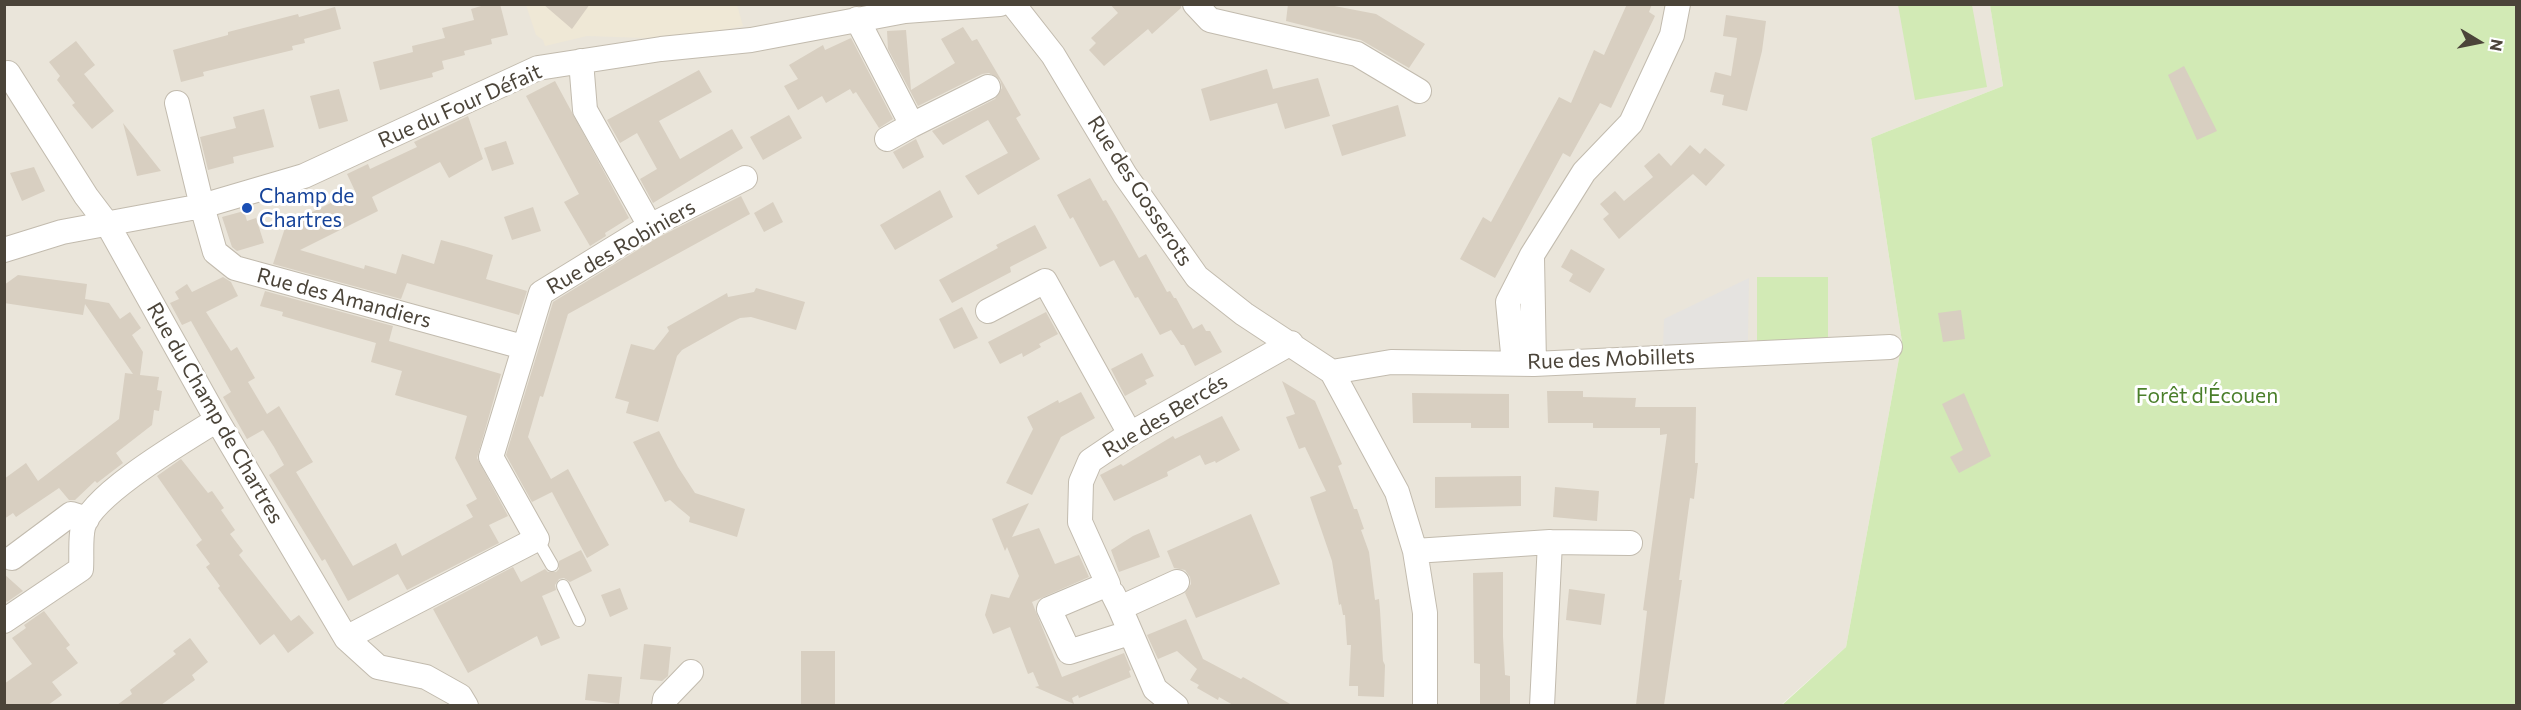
<!DOCTYPE html>
<meta charset="utf-8">
<style>
body{margin:0}
#map{position:relative;width:2521px;height:710px;overflow:hidden;background:#f6f3ec;font-family:Commissioner,sans-serif}
canvas{display:block}
.frame{position:absolute;inset:0;border:6px solid #4b4439;pointer-events:none}
.north{position:absolute;left:2449px;top:12px;width:60px;height:60px;-webkit-text-stroke:4px #fff;paint-order:stroke;rotate:100deg;font-size:16px;font-weight:700;line-height:24px;text-align:center;color:#4b4439}
.north::after{content:'';display:block;margin:auto;width:21px;height:27px;background:#4b4439;clip-path:polygon(50% 0,100% 100%,50% 72%,0 100%)}
</style>
<div id="map">
<canvas width="2521" height="710"></canvas>
<div class="frame"></div>
<div class="north">N</div>
</div>
<script>
const ctx = document.querySelector('canvas').getContext('2d');
ctx.lineJoin = 'round';
function fill(path, color) {
  ctx.fillStyle = color;
  ctx.fill(path, 'evenodd');
}
function stroke(path, color, width, dash) {
  ctx.strokeStyle = color;
  ctx.lineWidth = width;
  ctx.lineCap = dash ? 'butt' : 'round';
  ctx.setLineDash(dash || []);
  ctx.stroke(path);
}
function label(font, color, halo, rows, align = 'center') {
  ctx.font = font + ' Commissioner,sans-serif';
  ctx.lineWidth = 6;
  ctx.setLineDash([]);
  ctx.textBaseline = 'middle';
  ctx.strokeStyle = halo;
  ctx.fillStyle = color;
  for (const [text, x, y, turn = 0] of rows) {
    ctx.save();
    ctx.translate(x, y);
    ctx.rotate((+turn || 0) * Math.PI / 180);
    ctx.textAlign = isNaN(turn) ? turn : align;
    if (halo) ctx.strokeText(text, 0, 0);
    ctx.fillText(text, 0, 0);
    ctx.restore();
  }
}
fill(new Path2D(`
 M1990 4 2003 86 1871 138 1902 342 1846 647 1781 705 5 706 4 5Z`), '#eae5da');
fill(new Path2D(`
 M526 5H737L743 26 708 33 645 38 587 36 545 46 543 40 536 35Z`), '#efe8d6');
fill(new Path2D(`
 M1898 5H1972L1987 87 1915 100Z
 M1990 5H2516V705L1781 706 1846 647 1902 342 1871 138 2003 86Z
 M1757 277H1828V343H1757Z`), '#d2eab5');
fill(new Path2D(`
 M1749 278 1748 341 1663 346 1664 319Z`), '#e5e3e0');
fill(new Path2D(`
 M488 4H500L508 35 491 39 492 44 464 51 465 55 442 61 444 69 432 73 433 77 380 90 373 62 413 52 412 46 445 38 442 28 474 20 471 9Z
 M543 4H590L572 29Z
 M1110 4H1181V8L1152 34 1148 29 1104 66 1089 50 1096 43 1091 38 1118 13Z
 M1288 4H1324L1376 14 1425 44 1409 68 1361 40 1286 21Z
 M1627 4H1652L1649 12 1655 16 1611 108 1600 103 1570 157 1563 153 1495 278 1460 259 1483 217 1491 222 1559 97 1571 103 1594 50 1604 55Z
 M335 7 341 29 304 39 305 43 292 46 293 50 203 72 204 76 181 82 173 50 228 35V32L298 14 299 17Z
 M1726 15 1766 21 1762 51 1747 111 1722 105 1724 95 1710 92 1715 72 1731 76 1737 38 1723 36Z
 M963 27 972 41 977 39 1003 83 1021 115 1016 118 1040 159 978 195 965 176 1008 153 988 120 943 145 932 131 995 99 1002 88 1000 80 989 73 982 74 918 106 888 49 887 31 906 30 911 90 955 63 941 39Z
 M851 38 893 119 879 128 856 92 853 94 850 89 826 103 822 96 798 110 784 86 798 79 789 65 823 45 825 50Z
 M76 41 95 65 84 74 114 111 92 129 72 105 75 103 57 80 60 76 49 62Z
 M2184 66 2217 131 2197 140 2168 75Z
 M1267 69 1273 89 1318 78 1330 116 1285 129 1277 103 1210 121 1201 89Z
 M699 70 712 92 659 121 680 159 732 129 743 148 653 203 640 179 657 169 637 133 620 143 607 120Z
 M555 81 629 218 605 233 606 236 590 246 564 202 579 194 526 96Z
 M339 89 348 121 319 129 310 96Z
 M1398 105 1406 136 1342 156 1332 125Z
 M264 109 274 147 233 157 234 163 208 170 200 137 236 128 233 117Z
 M789 115 802 138 763 160 750 137Z
 M468 116 483 159 449 178 440 162 372 197 378 211 300 250 364 269 365 265 396 274 402 254 434 264 441 240 467 247 493 255 486 279 527 291 519 315 407 283 401 299 273 264 286 225 355 191 347 174 368 164 370 169 417 147 414 142Z
 M123 123 161 171 137 176Z
 M916 139 924 157 903 169 893 152Z
 M506 141 514 164 492 171 484 148Z
 M1690 145 1700 154 1705 148 1725 165 1706 186 1693 174 1619 239 1603 219 1609 214 1600 204 1615 191 1624 201 1653 177 1644 166 1659 153 1671 166Z
 M34 167 45 191 22 201 10 173Z
 M1090 178 1103 201 1106 200 1116 217 1139 258 1146 254 1167 292 1170 291 1174 298H1176L1193 329 1202 324 1206 331H1210L1222 352 1195 366 1184 345H1181L1171 330 1160 335 1138 297 1135 298 1114 260 1100 267 1073 217 1070 219 1057 195Z
 M940 190 953 217 895 250 880 225Z
 M741 196 750 214 568 314 543 397 540 396 528 437 551 479 568 469 609 545 587 558 552 492 532 502 506 455 553 302 657 238Z
 M773 202 783 222 764 232 754 213Z
 M533 207 541 231 512 240 504 217Z
 M244 211 247 221 256 218 264 243 237 251 232 247 222 217Z
 M1035 225 1047 248 1010 267 1011 272 952 303 939 280 998 248 996 245Z
 M1571 249 1605 269 1590 293 1569 281 1573 274 1561 267Z
 M18 275 87 284 85 299 109 303 120 319 130 312 141 328 132 335 143 352 140 375 159 377 157 390 162 391 159 411 154 410 152 425 116 453 123 463 97 483 95 481 75 500H69L59 488 16 517 13 513 4 519V479L26 463 38 481 119 419 125 373 133 374 85 304 83 315 4 303V285Z
 M223 277 231 282 238 296 206 312 231 351 237 347 255 378 248 382 267 414 279 406 313 462 296 472 353 566 396 543 402 556 473 517 466 505 477 499 455 458 467 416 395 395 402 371 371 362 376 343 282 316 283 312 260 306 265 291 393 326 389 341 501 374 477 458 508 516 489 525 499 543 407 590 398 574 348 601 325 559 322 561 269 475 284 465 274 447 263 430 247 439 223 397 231 392 191 321 182 325 170 303 179 299 175 292 187 284 192 292Z
 M756 288 805 302 796 330 751 317 740 318 730 323 682 350 677 356 658 422 626 413 629 402 615 398 631 344 654 350 669 331 667 327 727 293 728 297 754 292Z
 M962 307 978 338 954 349 939 319Z
 M1961 310 1965 339 1943 342 1938 313Z
 M1046 312 1058 334 1039 344 1041 347 1023 357 1022 353 1000 364 988 342Z
 M1142 353 1154 376 1145 380 1147 384 1125 396 1111 369Z
 M1282 381 1315 401 1342 464 1338 466 1354 509H1357L1364 529 1361 530 1369 552 1375 600 1379 599 1380 610 1383 661 1385 665 1384 697 1358 696V686H1349L1351 645H1347L1345 615H1343L1341 604 1339 605 1332 561 1310 497 1326 491 1305 447 1299 449 1286 417 1295 414Z
 M1547 391H1583V397L1636 398 1635 407H1696L1695 463H1698L1694 499 1690 498 1679 580H1682L1664 705H1636L1647 611 1643 610 1667 434 1660 435V428H1593V423H1548Z
 M1081 392 1095 418 1061 437 1032 495 1006 483 1033 429 1027 417 1058 400 1059 403Z
 M1412 393 1509 394V428H1471V423H1413Z
 M1964 393 1991 456 1959 473 1950 457 1963 450 1942 404Z
 M1222 416 1240 450 1216 463 1215 461 1205 465 1200 455 1167 472 1168 476 1114 501 1100 475 1121 464 1123 466 1173 436 1175 439Z
 M659 431 678 467 695 493 745 509 737 537 689 522 690 517 679 508 670 500 665 502 633 442Z
 M181 459 208 493 212 491 224 508 221 510 235 530 230 534 243 551 239 555 291 621 299 615 314 633 288 653 274 634 260 645 218 588 220 586 206 567 210 564 196 545 202 540 157 476Z
 M1521 476V506L1435 508V477Z
 M1555 487 1599 491 1597 521 1553 517Z
 M1029 503 1012 537 1039 528 1055 564 1079 555 1089 577 1032 602 1062 677 1124 653 1131 670 1129 671 1131 677 1079 698 1078 695 1072 698 1074 704 1035 687 1039 686 1033 672 1028 674 1010 627 993 634 985 615 991 594 1009 598 1019 576 1007 547 1005 551 992 519Z
 M1251 514 1280 584 1196 618 1185 593 1191 584 1190 577 1185 570 1174 568 1167 551Z
 M1149 529 1160 557 1119 572 1111 550 1133 536Z
 M581 550 592 571 570 582 564 578 559 579 555 585 556 590 542 596 560 638 541 646 537 636 468 673 433 609 513 567 521 582 545 569 548 572H556L559 569V561Z
 M1503 572V637L1505 675 1510 676V705H1480V664L1474 663 1473 573Z
 M4 574 23 591 7 602 4 599Z
 M620 588 628 609 610 617 601 595Z
 M1569 589 1605 594 1601 625 1566 620Z
 M44 611 70 645 66 648 78 663 52 682 62 695 48 705H4V684L32 664 12 638 26 628 24 625Z
 M1186 619 1203 659 1241 679 1243 677 1292 705H1233L1219 697 1218 700 1197 688 1199 685 1190 680 1197 669 1177 651 1158 659 1147 635Z
 M190 638 208 662 192 675 195 680 161 705H117L132 694 130 690 176 654 173 651Z
 M644 644 671 647 668 676 662 681 640 679Z
 M801 651H835V705H801Z
 M588 674 622 677 619 704 585 700Z`), '#d8cfc1');
const service = new Path2D(`
 M537 539 552 565
 M563 586 579 620`);
const minor = new Path2D(`
 M1013 4 1053 55 1125 175 1197 277 1244 314 1332 372 1397 492 1415 551 1425 613V706
 M1195 4 1210 20 1357 54 1419 91
 M857 19 912 125 988 87
 M581 61 585 110 650 226
 M4 74 8 73 86 196 108 225 217 420 346 638 378 667 426 677 460 696 466 706
 M177 103 202 206 215 252 235 268 523 347
 M887 139 912 125
 M4 250 62 232 202 206 304 176 538 68 661 49 751 40 905 11 1000 4
 M1532 258 1534 364
 M988 311 1045 281 1130 434
 M1514 363 1508 302 1532 255 1584 172 1631 123 1672 35 1678 4
 M1332 372 1391 362 1534 364 1890 347
 M1415 551 1550 542 1630 543
 M12 558 71 514 87 519
 M1113 594 1120 608 1177 582
 M1120 608 1155 689 1176 706
 M4 621 81 569C82 556 80 540 83 527 92 494 187 439 217 420
 M1129 633 1069 652 1049 609 1108 584 1080 522 1081 482 1090 461 1130 434 1291 343
 M346 638 537 539 491 457 541 293 650 226 745 178
 M664 706 665 699 691 672
 M1542 706 1550 542`);
stroke(service, '#c2bbae', 14);
stroke(minor, '#c2bbae', 26);
stroke(service, '#fff', 12);
stroke(minor, '#fff', 24);
for (const [x, y, r, color] of [
 [247,208,6,"#1a4fb4"]
]) {
  const dot = new Path2D();
  dot.arc(x, y, r, 0, 2 * Math.PI);
  ctx.fillStyle = color;
  ctx.fill(dot);
  stroke(dot, '#fff', 2);
}
label('21px', '#4b4439', '#fff', [
 ["Rue du Four Défait",460,106,-24],
 ["Rue des Gosserots",1140,191,57],
 ["Rue des Robiniers",621,247,-30],
 ["Rue des Amandiers",344,298,15],
 ["Rue des Mobillets",1611,359,-2],
 ["Rue du Champ de Chartres",215,413,60],
 ["Rue des Bercés",1165,416,-31]
]);
label('21px', '#164399', '#fff', [
 ["Champ de",259,196],
 ["Chartres",259,220]
], 'left');
label('21px', '#4a7f2a', '#fff', [
 ["Forêt d'Écouen",2207,396]
]);
</script>
